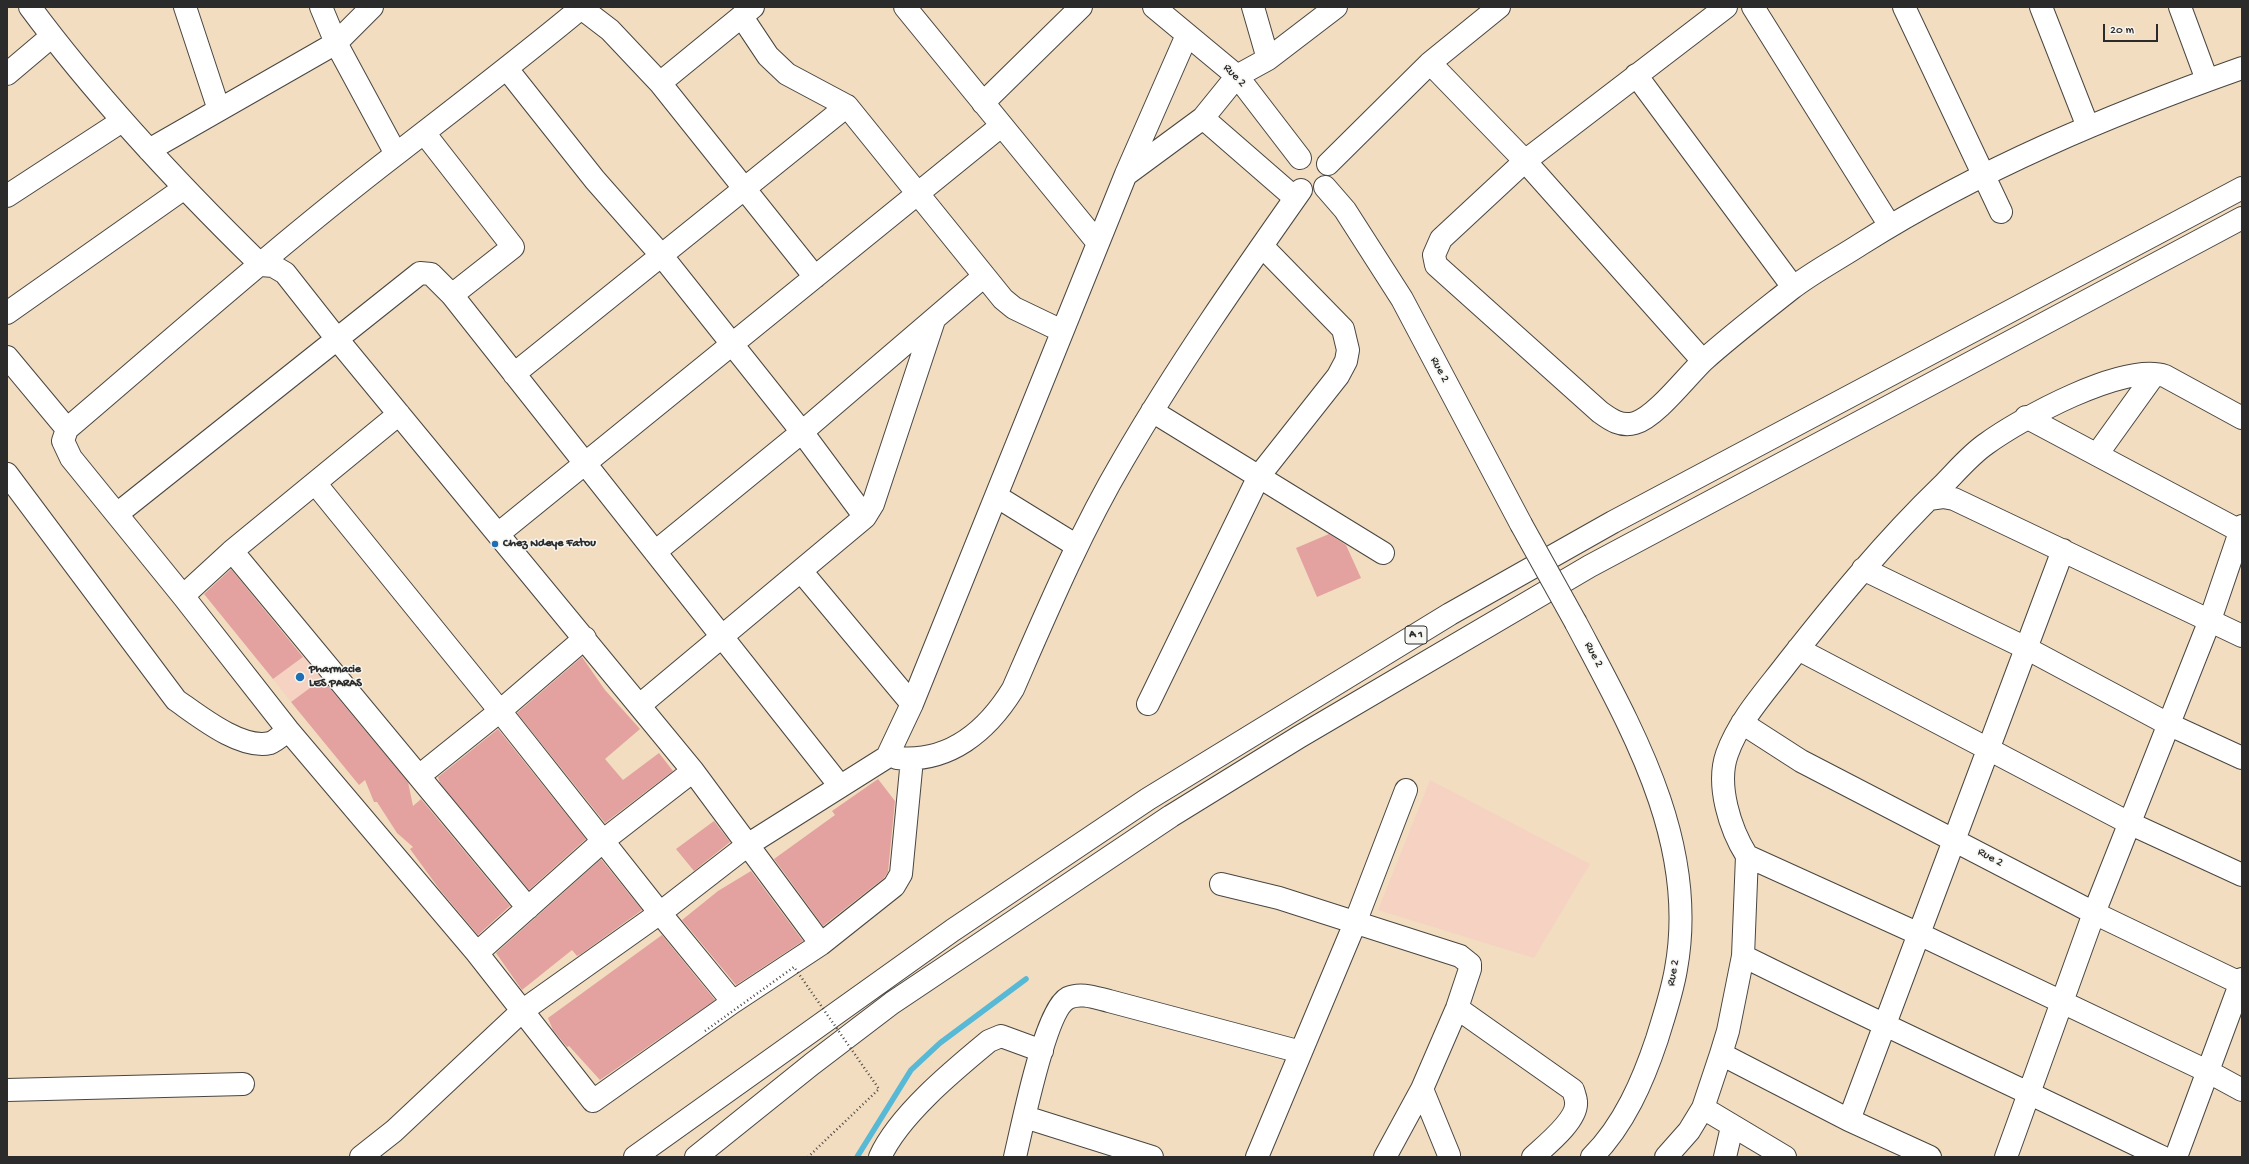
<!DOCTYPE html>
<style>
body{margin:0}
#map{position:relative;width:2249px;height:1164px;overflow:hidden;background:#f2ddc0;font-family:"Gochi Hand",sans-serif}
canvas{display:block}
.frame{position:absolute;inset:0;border:8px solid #2b2b2b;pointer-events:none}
.scale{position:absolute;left:2103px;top:24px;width:55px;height:18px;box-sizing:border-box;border:2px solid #2b2b2b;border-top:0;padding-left:5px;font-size:12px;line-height:14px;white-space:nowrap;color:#2b2b2b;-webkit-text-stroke:3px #f6f6f2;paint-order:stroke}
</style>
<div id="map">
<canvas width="2249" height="1164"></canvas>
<div class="frame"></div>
<div class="scale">20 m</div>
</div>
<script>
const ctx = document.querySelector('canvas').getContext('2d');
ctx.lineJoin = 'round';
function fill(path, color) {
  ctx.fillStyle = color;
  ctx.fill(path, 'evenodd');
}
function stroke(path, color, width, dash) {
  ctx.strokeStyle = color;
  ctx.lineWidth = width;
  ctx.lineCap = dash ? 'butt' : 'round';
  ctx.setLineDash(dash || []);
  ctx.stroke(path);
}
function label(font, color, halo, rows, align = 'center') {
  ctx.font = font + ' "Gochi Hand",sans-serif';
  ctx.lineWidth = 3;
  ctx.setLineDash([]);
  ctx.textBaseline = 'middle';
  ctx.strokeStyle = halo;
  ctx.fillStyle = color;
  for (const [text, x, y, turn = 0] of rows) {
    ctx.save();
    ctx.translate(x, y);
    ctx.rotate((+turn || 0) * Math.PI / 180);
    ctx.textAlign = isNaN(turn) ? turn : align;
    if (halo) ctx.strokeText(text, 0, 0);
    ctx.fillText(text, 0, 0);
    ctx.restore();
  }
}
fill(new Path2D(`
 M308 654 327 675 291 702 273 679Z
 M1430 780 1590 864 1534 958 1378 910Z`), '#f5d2c2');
stroke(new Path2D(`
 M857 1157 911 1070 940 1043 1026 979`), '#57b9d5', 5.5);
fill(new Path2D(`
 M1329 534 1346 545 1361 578 1317 597 1296 548Z
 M231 569 303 657 273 679 204 594Z
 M582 657 605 690 640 729 605 759 623 780 659 753 673 771 605 823 517 713Z
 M322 679 408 782 413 806 421 799 510 906 478 935 440 890 410 849 413 847 397 833 377 802H374L365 780 359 785 291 702Z
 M498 729 586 839 529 890 440 783 438 777Z
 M878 779 895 801 888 872 884 878 823 926 774 859 835 815 832 811Z
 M714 821 730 842 694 871 676 849Z
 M601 859 642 910 581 954 577 956 572 950 522 990 496 953Z
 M751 871 803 941 736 985 682 920 718 891Z
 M662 935 715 1000 600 1080 569 1046 567 1047 553 1030 548 1018Z`), '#e3a29f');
const minor = new Path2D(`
 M30 7C99 100 178 184 261 265L273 266 285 273 337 339 693 771 821 944
 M185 7 219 110
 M321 7 336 43 396 154
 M580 7 610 30 660 83 815 277
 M905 7 1098 243
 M1154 7 1237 76 1300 158
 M1253 7 1268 59
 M1726 7 1525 161 1441 239 1434 255 1436 265 1600 412C1611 420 1621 427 1635 423 1656 417 1687 376 1704 360 1732 335 1762 312 1791 289 1813 272 1838 259 1861 244 1980 169 2109 115 2242 68
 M1753 7 1890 226
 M1904 7 2001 212
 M2041 7 2088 127
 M2180 7 2207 80
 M742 17 768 56 787 74 847 106 1003 299 1014 308 1062 331
 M1430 63 1525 161 1703 361
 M507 69 595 180 662 256 802 432 865 517
 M7 74 52 36
 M1636 75 1793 287
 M660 83 753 7
 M983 103 1081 7
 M1203 118 1237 76 1268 59 1336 7
 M425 134 513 247 452 295
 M149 150 336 43 372 7
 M1328 164 1430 63 1499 7
 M1127 174 1203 118 1295 198
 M1325 187 1345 210 1402 299 1521 524
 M7 196 122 121
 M7 313 183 189
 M7 357 67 429 63 441 71 458 183 596 288 730 477 953 593 1101 733 1002 821 944 894 886 901 874 912 759
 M514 374 847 106
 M1152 411 1383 553
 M2026 417 2242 532
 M2242 418 2165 376C2124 362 2020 419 1986 444 1970 455 1956 472 1942 486 1886 540 1836 601 1788 662 1766 691 1739 720 1727 754 1716 785 1730 829 1747 856L1919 934 2207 1071 2242 1090
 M67 429C175 337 282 242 395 155 458 106 521 58 581 8
 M2098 453 2154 375
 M7 474 176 700C199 716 241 750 270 743 276 741 283 734 288 730
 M315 483 500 711 660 913 733 1002
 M996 496 1077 546
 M1929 499 1943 497 1954 499 2242 636
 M117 514 420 273 431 274 452 295 840 786
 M498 534 1001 126
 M232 551 528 908
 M655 552 802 432 983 277
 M1863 569 2026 648 2168 724 2242 758
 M801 571 912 704
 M183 596 232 551 399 414
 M1576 623C1632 729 1699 843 1676 969 1672 993 1664 1016 1657 1039 1643 1081 1624 1125 1592 1157
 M1798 649 2129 823 2242 875
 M1148 704 1259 476 1338 376 1346 361 1348 350 1343 329 1262 246
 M640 705 865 517 873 504 934 320
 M1742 723 1801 761 2094 913 2242 984
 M897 758C949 763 987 731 1013 689 1047 611 1080 533 1123 460 1177 367 1239 278 1301 190
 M419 776 500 711 585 638
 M1747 856 1743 956 1728 1031 1721 1054 1849 1120 1930 1157
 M1221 884 1279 898 1460 956 1470 964V969L1457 1008 1422 1089 1385 1157
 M477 953 604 840 693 771
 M1743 956C1882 1025 2022 1089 2162 1157
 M1457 1008 1573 1090C1574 1094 1576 1098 1576 1102 1578 1120 1545 1146 1533 1157
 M1721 1054 1703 1108 1785 1157
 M1422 1089 1449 1155
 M7 1090 243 1084
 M1025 1117 1152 1157
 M1849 1120 2063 550
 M361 1157 394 1131 522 1011 660 913 749 844 887 757 912 704 1126 174 1187 35
 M880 1157C899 1115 954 1070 989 1041L1001 1036 1042 1051
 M1015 1157C1022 1128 1045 1010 1068 998 1081 992 1096 998 1109 1001L1301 1052
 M1257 1157 1355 923 1406 790
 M1666 1157 1689 1131 1703 1108
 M1725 1157 1732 1127
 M2006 1157 2094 913 2210 620 2242 526
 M2176 1157 2242 979`);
const highway = new Path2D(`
 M635 1157 953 930 1148 799 1450 614 1613 522 2242 188
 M696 1157 812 1064 892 1003 1171 816 1299 737 1590 566 2242 218`);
stroke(minor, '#494641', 24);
stroke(highway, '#494641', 24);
stroke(minor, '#fff', 22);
stroke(highway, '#fff', 22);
const minorBridge = new Path2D(`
 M1521 524 1576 623`);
stroke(minorBridge, '#494641', 24, []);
stroke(new Path2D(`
 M705 1031 794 967 879 1089 808 1157`), '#494641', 2.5, [1, 3]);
stroke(minorBridge, '#fff', 22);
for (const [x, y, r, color] of [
 [495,544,4,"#1f6fb2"],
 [300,677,5,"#1f6fb2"]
]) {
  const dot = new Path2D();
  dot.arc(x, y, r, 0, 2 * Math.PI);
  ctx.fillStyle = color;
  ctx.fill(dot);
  stroke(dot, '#f6f6f2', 1.5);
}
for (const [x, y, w] of [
 [1416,635,22]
]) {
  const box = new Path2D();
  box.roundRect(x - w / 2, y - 9, w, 18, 3);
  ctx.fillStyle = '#f6f6f2';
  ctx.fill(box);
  stroke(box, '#2b2b2b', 1);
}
label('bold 11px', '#2b2b2b', null, [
 ["A 1",1416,635]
]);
label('12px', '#2b2b2b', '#f6f6f2', [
 ["Rue 2",1234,76,45],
 ["Rue 2",1439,370,62],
 ["Rue 2",1593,655,62],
 ["Rue 2",1990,858,28],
 ["Rue 2",1674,973,-80]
]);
label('bold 12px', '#2b2b2b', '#f6f6f2', [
 ["Chez Ndeye Fatou",503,544],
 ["Pharmacie",309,670],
 ["LES PARAS",309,684]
], 'left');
</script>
